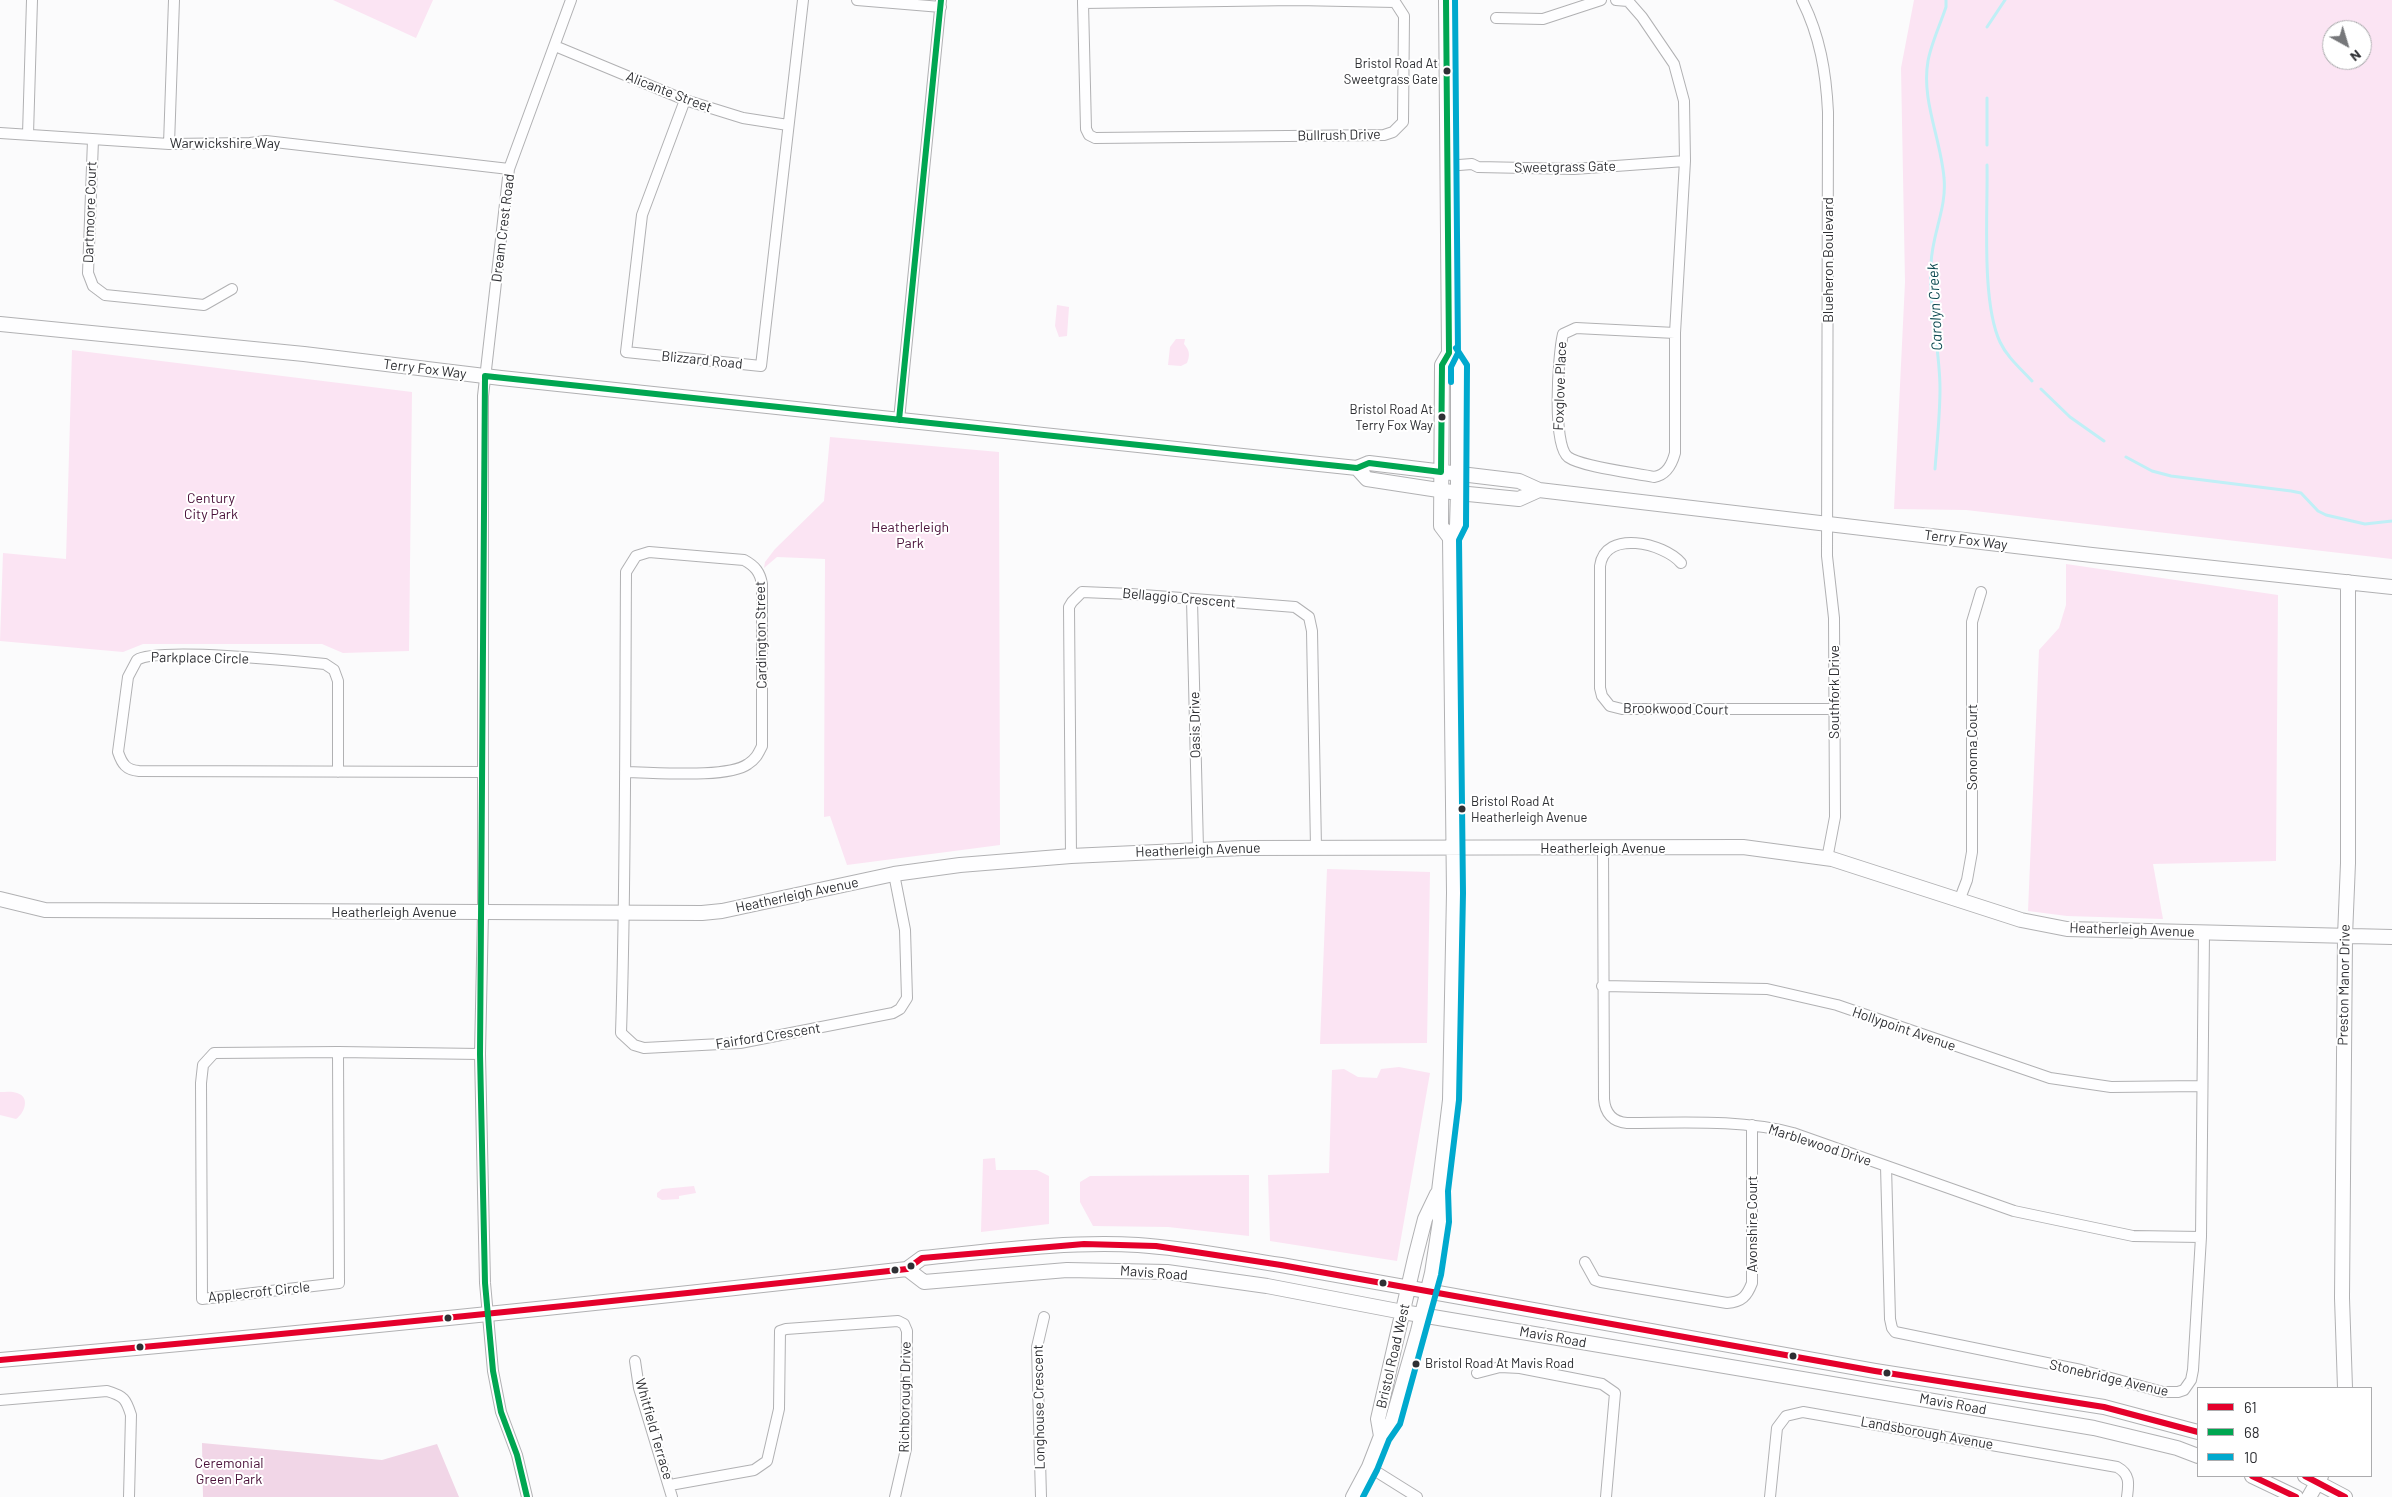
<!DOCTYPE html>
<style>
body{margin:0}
#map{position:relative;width:2392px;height:1497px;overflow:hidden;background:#fbfbfc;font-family:Barlow,sans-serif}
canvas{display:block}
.legend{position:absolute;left:2197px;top:1387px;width:175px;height:90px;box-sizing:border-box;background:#fff;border:1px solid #acacae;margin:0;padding:6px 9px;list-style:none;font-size:15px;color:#2f3034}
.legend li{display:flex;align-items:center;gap:10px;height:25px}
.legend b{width:25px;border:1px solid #acacae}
.north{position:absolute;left:2322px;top:20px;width:50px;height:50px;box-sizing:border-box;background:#fff;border:1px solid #acacae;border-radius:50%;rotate:141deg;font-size:14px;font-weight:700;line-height:20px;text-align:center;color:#2f3034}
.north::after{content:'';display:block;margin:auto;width:18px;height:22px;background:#76777a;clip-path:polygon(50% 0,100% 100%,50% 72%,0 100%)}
</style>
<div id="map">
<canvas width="2392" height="1497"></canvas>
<ul class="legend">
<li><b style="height:6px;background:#e4002b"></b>61</li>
<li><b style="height:6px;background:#00a651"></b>68</li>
<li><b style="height:6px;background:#00a9ce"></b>10</li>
</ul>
<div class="north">N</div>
</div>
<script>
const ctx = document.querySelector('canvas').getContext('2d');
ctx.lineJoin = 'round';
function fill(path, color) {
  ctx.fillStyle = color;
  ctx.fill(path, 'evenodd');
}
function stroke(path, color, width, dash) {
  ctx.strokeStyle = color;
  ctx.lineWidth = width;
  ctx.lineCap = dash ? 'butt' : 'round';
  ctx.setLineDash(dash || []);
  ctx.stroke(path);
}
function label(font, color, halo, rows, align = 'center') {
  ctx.font = font + ' Barlow,sans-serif';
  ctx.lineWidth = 4;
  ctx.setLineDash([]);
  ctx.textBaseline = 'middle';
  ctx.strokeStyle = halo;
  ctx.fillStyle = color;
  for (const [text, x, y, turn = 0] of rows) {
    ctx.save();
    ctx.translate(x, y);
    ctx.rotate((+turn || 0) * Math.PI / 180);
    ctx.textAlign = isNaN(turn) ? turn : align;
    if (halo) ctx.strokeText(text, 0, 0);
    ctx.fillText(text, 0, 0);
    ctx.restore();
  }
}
fill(new Path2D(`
 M333 0H433L416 38Z
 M1914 0H2392V559L1966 510 1894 509 1905 282 1901 68ZM2332 30H2362V60H2332Z
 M1057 305 1069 307 1067 336 1059 337 1055 326Z
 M1176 339H1185L1184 344C1190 351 1190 355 1187 363L1181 366 1168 365 1170 347Z
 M72 350 412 392 409 651 343 653 322 644H143L123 652 0 641 3 553 66 559Z
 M830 437 999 452 1000 845 847 865 830 816 824 817 825 559 777 557 764 568 765 562 775 549 824 501Z
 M2066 564 2278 595 2276 861 2153 864 2163 919 2067 916 2028 911 2039 650 2059 628 2066 605Z
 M1327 869 1430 872 1427 1043 1320 1044Z
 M1399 1067 1430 1073 1397 1261 1270 1241 1268 1175 1329 1173 1332 1070 1344 1069 1358 1077 1377 1078 1381 1069Z
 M0 1092C5 1092 12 1091 17 1093 31 1097 24 1114 16 1119L0 1115Z
 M995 1158 996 1170H1037L1049 1176V1224L981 1232 983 1159Z
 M1249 1175V1236L1168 1227 1093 1226 1080 1202V1182L1090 1176Z
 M694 1186 696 1193 679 1196V1199L662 1200 657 1197V1193L662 1189Z`), '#fbe4f3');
fill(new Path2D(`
 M202 1443 382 1460 437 1444 459 1497H203Z`), '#f1d6e7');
stroke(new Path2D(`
 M1987 27 2005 0
 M1987 98V145
 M1987 165C1988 212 1981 301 2000 342 2007 357 2020 368 2032 381
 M2041 389 2070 417 2104 441
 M2126 457 2152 471 2171 476 2291 491 2301 493 2318 511 2326 515 2365 524 2392 521
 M1935 469C1937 443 1940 415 1940 389 1940 347 1928 306 1931 264 1932 234 1947 208 1944 178 1941 139 1921 100 1928 61 1931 44 1940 25 1946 7V0`), '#c0eff6', 3);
const street = new Path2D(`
 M857 0 941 7
 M1616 0 1628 1 1642 17 1674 64 1684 101 1685 161 1675 333
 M1802 0C1820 36 1826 72 1828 112L1827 556 1834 618 1835 817 1827 859
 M1083 3 1296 0 1395 2 1404 16 1403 122 1393 132 1384 135 1095 138 1089 135 1086 129 1083 3V0
 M1496 18 1543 19 1601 0
 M555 46 685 100 743 118 788 125
 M685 100 642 215 626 352 761 366 803 0
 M0 133 169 144 250 143 266 141 509 169
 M28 134 32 0
 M93 140 88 273 93 286 105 295 204 305 232 289
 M169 144 174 0
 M1446 166 1472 164 1478 167 1574 169 1685 161
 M1576 328 1675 333V453C1672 464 1667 475 1654 477 1635 473 1582 467 1568 457 1552 445 1558 355 1563 334Z
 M899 420 941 0
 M1681 563C1664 543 1605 529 1600 566V688L1602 696 1610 706 1622 709H1834
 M1192 600 1198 849
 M338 772V681L334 670 325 664C296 661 155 647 137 660L128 677 118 752C122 764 126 770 139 771L483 772
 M625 772C653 772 727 779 748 764 756 759 758 754 762 746V584C760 572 755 566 744 560L649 552 636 556 626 572C625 726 626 880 621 1033L634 1045 644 1048 740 1043 893 1013 900 1009 907 998 905 930 894 874
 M1603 848 1604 1099C1605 1113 1613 1122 1627 1123 1683 1123 1738 1119 1793 1133L2014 1211 2133 1236 2201 1237
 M1071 856 1069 607 1072 602 1082 592 1131 594 1295 607 1309 617 1312 631 1316 848
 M1959 901 1967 880 1972 852V622L1981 592
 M1602 986 1767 989 1837 1005 2050 1078 2111 1087 2202 1086
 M338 1052 214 1053 203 1065 201 1083 202 1299 339 1283 338 1052 480 1054
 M1886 1166 1890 1319 1892 1328 1895 1332 2081 1370 2163 1392H2178L2184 1390 2191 1380 2193 1370 2201 1237 2204 933
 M1585 1262 1595 1280 1601 1282 1727 1303C1742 1302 1747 1296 1752 1283V1125
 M635 1361 639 1388 672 1497
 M1477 1373 1500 1367 1520 1368 1602 1384 1615 1393 1606 1497
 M0 1400 107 1391C124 1396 126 1399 131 1415L129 1497
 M1369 1467 1417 1497
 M670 1485 754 1470 767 1461 779 1409 780 1331 786 1329 898 1321 904 1324 907 1331 906 1449 895 1497
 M527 1497 517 1455 501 1412 493 1371 485 1283 480 1054 483 912V396L509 169 571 0
 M1041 1497 1037 1347 1044 1317
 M1770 1497 1777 1428 1786 1416 1803 1412 2117 1467C2130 1474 2129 1483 2127 1497`);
const secondary = new Path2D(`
 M1446 0 1449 353 1442 365 1441 526 1450 538
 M0 324 304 354 501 378 1357 468 1369 463 1519 481 1539 490 2092 555 2392 587
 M1357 468 1367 479 1458 493 1519 499 1539 490
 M0 899 45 910 702 913 722 911 894 874 960 865 1071 856 1243 848 1743 847 1832 859 2021 920 2067 929 2392 937
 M907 1269 924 1282 1067 1270 1167 1272 1267 1286 1403 1312 2094 1428 2177 1448 2198 1456
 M0 1360C303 1334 605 1303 907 1269L922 1258C994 1251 1066 1241 1138 1245 1186 1248 1234 1258 1281 1265L1875 1371 2104 1407 2198 1432
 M2345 1388 2342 1298 2345 936 2348 863V582
 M1381 1436 1378 1419 1415 1258 1425 1219 1437 1194
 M2252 1476 2296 1497
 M2305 1476 2345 1497
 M1353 1497 1369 1467 1381 1436 1392 1422 1418 1331 1432 1273 1440 1221 1439 1191 1450 1100 1454 893 1450 538 1457 526 1458 493V365L1449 353
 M2309 1497 2321 1476`);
stroke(street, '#b1b1b3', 12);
stroke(secondary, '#b1b1b3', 16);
stroke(street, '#fefeff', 10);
stroke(secondary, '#fefeff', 14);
stroke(new Path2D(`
 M0 1360C303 1333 605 1303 907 1269L922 1258 1084 1244 1156 1246 1281 1265 1875 1371 2104 1407 2198 1432
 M2252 1476 2296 1497
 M2305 1476 2345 1497`), '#e4002b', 6);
stroke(new Path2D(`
 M899 420 941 0
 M527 1497 517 1455 501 1412 493 1371 485 1283 480 1054 485 376 1357 468 1369 463 1441 472 1442 365 1449 353 1446 0`), '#00a651', 6);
stroke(new Path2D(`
 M1451 382V367L1458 353 1455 0
 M1363 1497 1377 1470 1389 1440 1400 1424 1441 1275 1449 1222 1448 1191 1459 1100 1463 893 1459 540 1466 526 1467 365 1456 348`), '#00a9ce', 6);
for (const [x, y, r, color] of [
 [1447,71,4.5,"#2f3034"],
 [1442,417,4.5,"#2f3034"],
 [1462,809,4.5,"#2f3034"],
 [911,1266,4.5,"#2f3034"],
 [895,1270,4.5,"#2f3034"],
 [1383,1283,4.5,"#2f3034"],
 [448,1318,4.5,"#2f3034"],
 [140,1347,4.5,"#2f3034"],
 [1793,1356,4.5,"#2f3034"],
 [1416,1364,4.5,"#2f3034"],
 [1887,1373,4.5,"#2f3034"]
]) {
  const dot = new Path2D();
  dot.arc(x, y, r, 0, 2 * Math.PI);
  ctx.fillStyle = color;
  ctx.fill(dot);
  stroke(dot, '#fff', 2);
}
label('13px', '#2f3034', '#fff', [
 ["Bristol Road At",1438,64],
 ["Sweetgrass Gate",1438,80],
 ["Bristol Road At",1433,410],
 ["Terry Fox Way",1433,426],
 ["Bristol Road At",1471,802,"left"],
 ["Heatherleigh Avenue",1471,818,"left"],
 ["Bristol Road At Mavis Road",1425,1364,"left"]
], 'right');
label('14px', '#2f3034', '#fff', [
 ["Alicante Street",669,92,21],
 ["Bullrush Drive",1339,135,-1],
 ["Warwickshire Way",225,143],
 ["Sweetgrass Gate",1565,167,-1],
 ["Dartmoore Court",90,212,-88],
 ["Dream Crest Road",503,228,-83],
 ["Blueheron Boulevard",1828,260,-90],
 ["Blizzard Road",702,360,6],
 ["Terry Fox Way",425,369,7],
 ["Foxglove Place",1560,386,-88],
 ["Terry Fox Way",1966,540,7],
 ["Bellaggio Crescent",1179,598,5],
 ["Cardington Street",761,635,-91],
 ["Parkplace Circle",200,658,1],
 ["Southfork Drive",1834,692,-90],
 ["Brookwood Court",1676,709,1],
 ["Oasis Drive",1195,725,-91],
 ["Sonoma Court",1972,747,-90],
 ["Heatherleigh Avenue",1603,848],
 ["Heatherleigh Avenue",1198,850,-2],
 ["Heatherleigh Avenue",797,895,-12],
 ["Heatherleigh Avenue",394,912],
 ["Heatherleigh Avenue",2132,930,2],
 ["Preston Manor Drive",2344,985,-89],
 ["Hollypoint Avenue",1904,1029,19],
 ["Fairford Crescent",768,1036,-9],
 ["Marblewood Drive",1820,1145,18],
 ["Avonshire Court",1752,1224,-90],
 ["Mavis Road",1154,1273,4],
 ["Applecroft Circle",259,1292,-6],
 ["Mavis Road",1553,1337,10],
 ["Bristol Road West",1393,1356,-77],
 ["Stonebridge Avenue",2109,1378,13],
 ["Richborough Drive",905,1397,-89],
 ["Mavis Road",1953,1404,10],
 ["Longhouse Crescent",1039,1407,-91],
 ["Whitfield Terrace",654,1429,74],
 ["Landsborough Avenue",1927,1433,10]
]);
label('14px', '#491139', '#fff', [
 ["Century",211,498],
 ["City Park",211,514],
 ["Heatherleigh",910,527],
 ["Park",910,543],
 ["Ceremonial",229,1463],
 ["Green Park",229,1479]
]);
label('italic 15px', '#0b4850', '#fff', [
 ["Carolyn Creek",1935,307,-93]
]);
</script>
